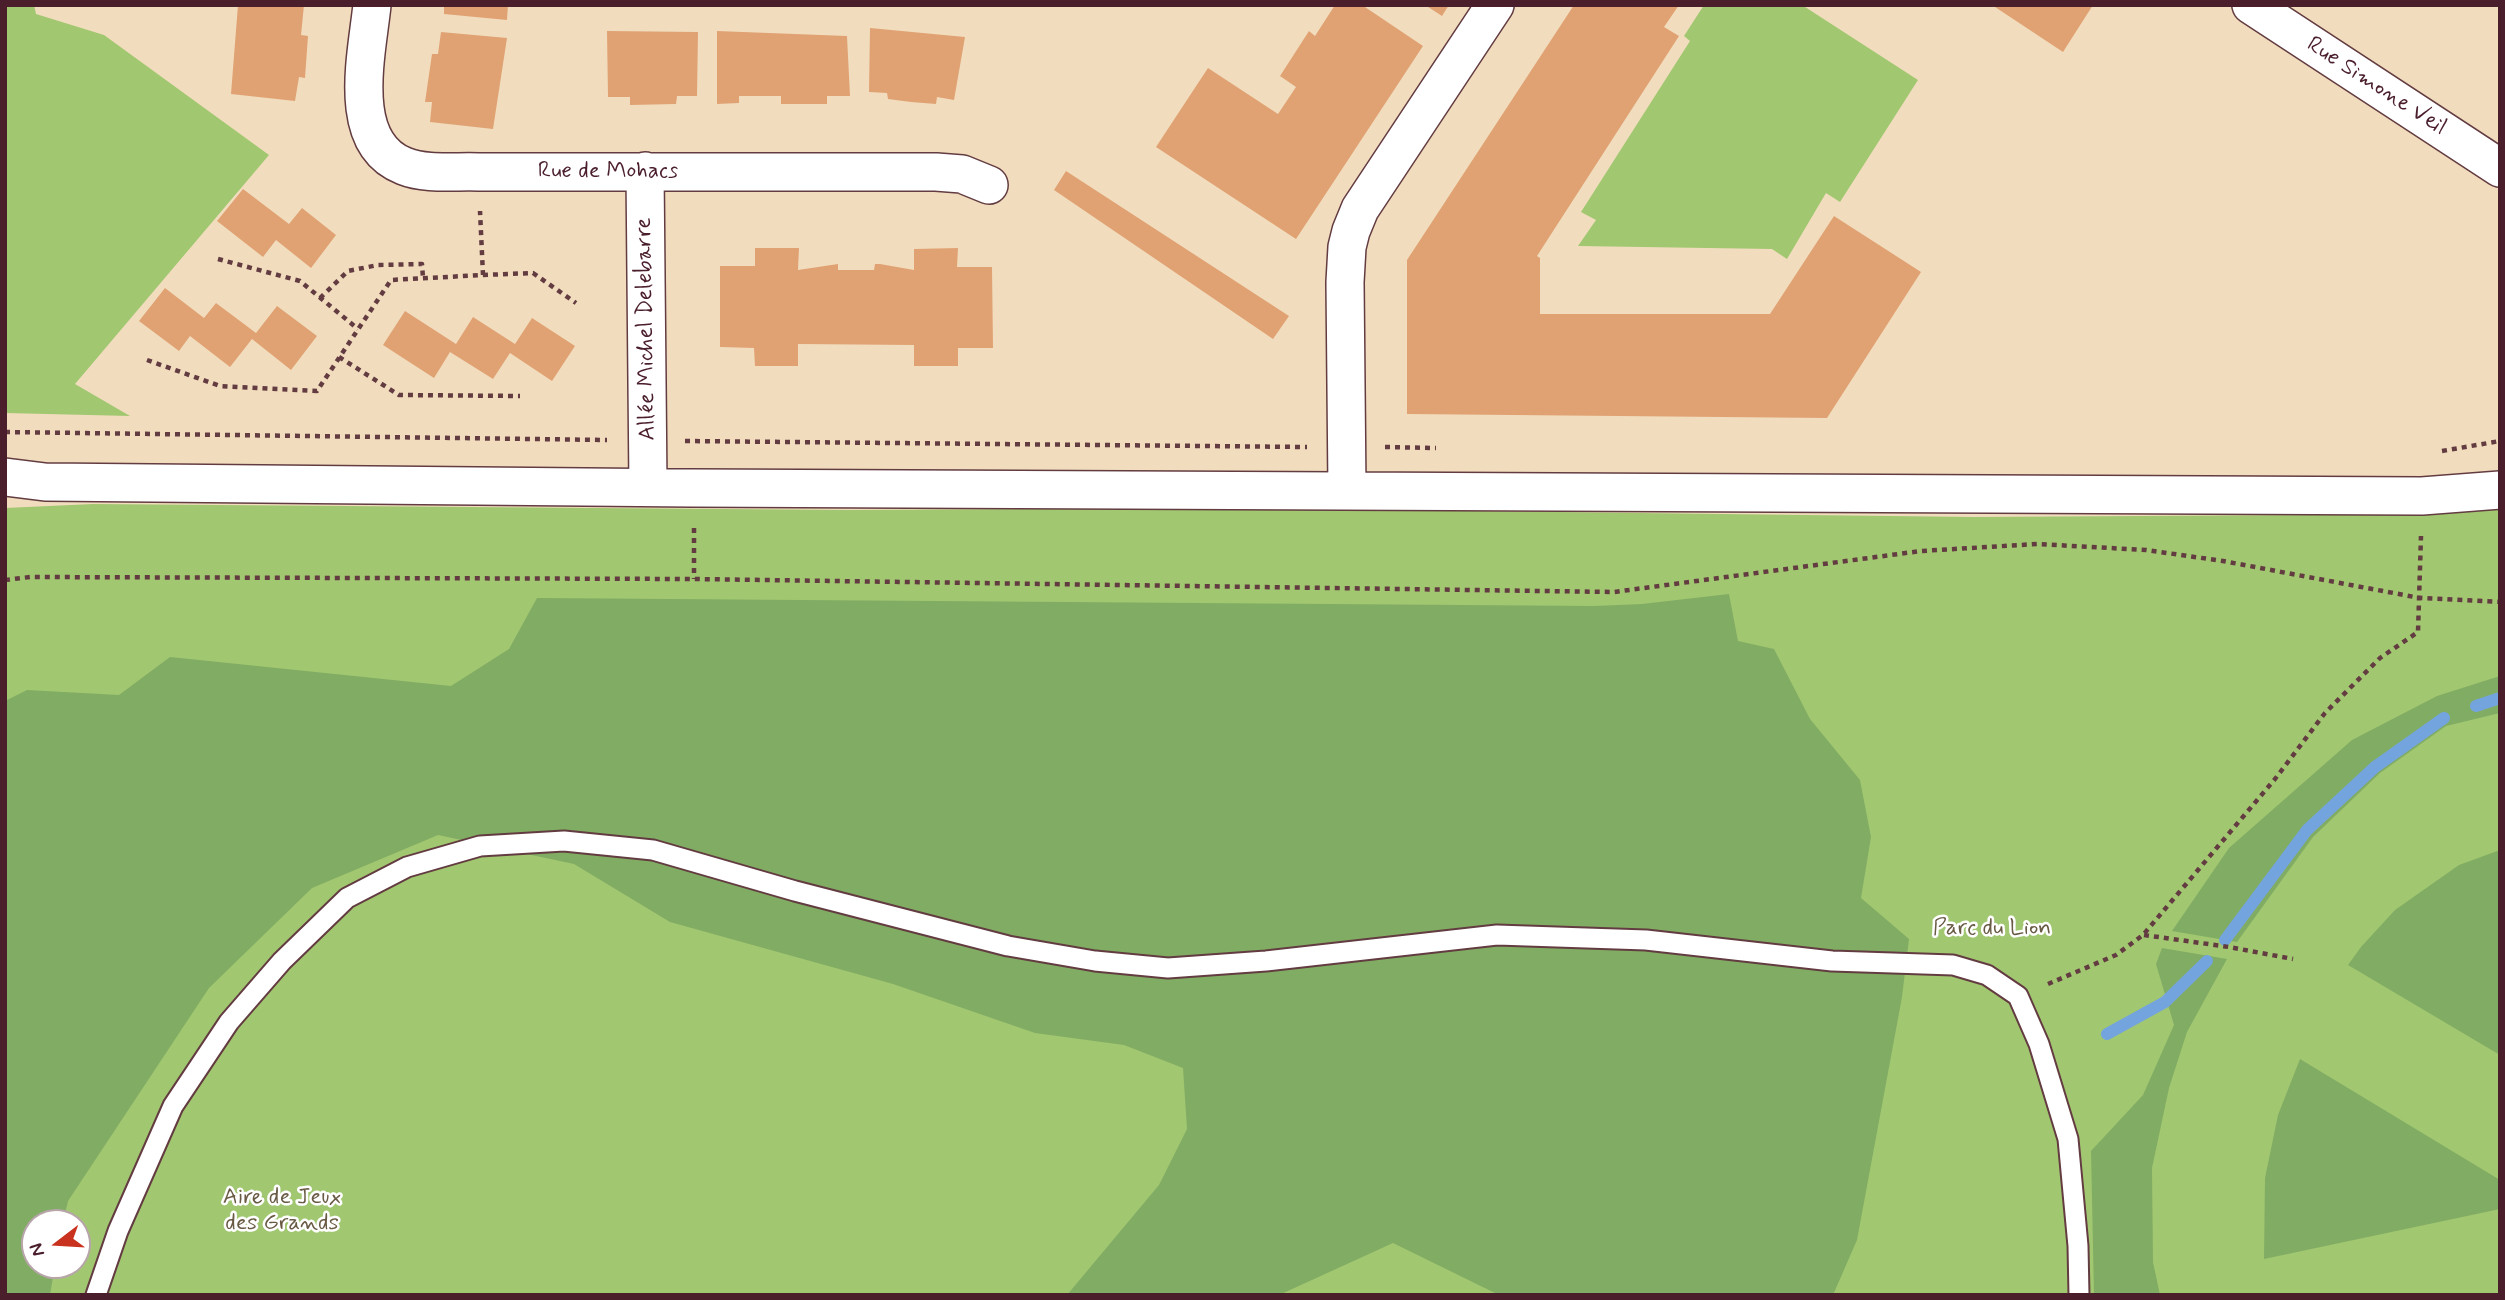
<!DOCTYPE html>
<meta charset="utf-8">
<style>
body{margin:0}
#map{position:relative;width:2505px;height:1300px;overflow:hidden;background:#f1ddbe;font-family:Mynerve,sans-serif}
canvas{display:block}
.frame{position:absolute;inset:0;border:7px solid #4a1f2b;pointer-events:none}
.north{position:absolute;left:21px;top:1209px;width:70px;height:70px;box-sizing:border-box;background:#fff;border:2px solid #b7a5aa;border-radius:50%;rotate:253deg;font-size:19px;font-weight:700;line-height:28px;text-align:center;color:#4a1f2b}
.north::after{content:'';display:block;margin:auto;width:24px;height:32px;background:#c8321e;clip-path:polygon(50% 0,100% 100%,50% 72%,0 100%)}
</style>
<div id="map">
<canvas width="2505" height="1300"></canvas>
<div class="frame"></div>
<div class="north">N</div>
</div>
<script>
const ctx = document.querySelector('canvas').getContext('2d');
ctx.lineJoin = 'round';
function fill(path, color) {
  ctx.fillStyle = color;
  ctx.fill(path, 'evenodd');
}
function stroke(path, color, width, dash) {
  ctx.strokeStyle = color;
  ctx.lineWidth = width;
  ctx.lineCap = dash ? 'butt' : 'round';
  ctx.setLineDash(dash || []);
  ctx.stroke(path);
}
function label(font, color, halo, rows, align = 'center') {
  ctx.font = font + ' Mynerve,sans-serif';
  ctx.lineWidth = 5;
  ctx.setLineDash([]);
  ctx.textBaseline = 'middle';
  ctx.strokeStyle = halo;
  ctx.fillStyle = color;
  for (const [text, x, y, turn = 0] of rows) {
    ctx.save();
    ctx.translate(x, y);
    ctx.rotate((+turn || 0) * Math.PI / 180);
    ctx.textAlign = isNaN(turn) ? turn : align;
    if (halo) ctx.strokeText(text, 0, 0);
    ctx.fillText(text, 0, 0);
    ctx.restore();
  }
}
fill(new Path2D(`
 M5 5H34L36 14 104 35 269 155 75 384 130 416 5 413Z
 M1704 5H1802L1918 80 1840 202 1826 193 1787 259 1772 249 1578 246 1596 220 1581 212 1690 41 1684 36Z
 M93 504 850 510 1223 508 1973 517 2308 515 2435 512 2500 506V1295H5V508ZM35 1223H77V1265H35Z`), '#a2c771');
fill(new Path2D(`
 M1729 594 1738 641 1774 649 1810 719 1860 780 1871 837 1861 898 1909 939 1902 997 1857 1240 1833 1295H1499L1393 1243 1279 1295H1067L1159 1185 1187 1129 1183 1068 1124 1045 1035 1033 893 984 670 922 574 864 438 835 312 888 209 988 68 1201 63 1223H35V1265H55L50 1295H5V701L27 690 119 695 170 657 451 686 509 649 537 598 1594 606 1642 604Z
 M2500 676V713L2446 726 2380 773 2313 837 2237 942 2172 931 2229 848 2352 740 2437 696Z
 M2500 850V1055L2348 965 2361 947 2395 910 2459 865Z
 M2162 948 2227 959 2187 1032 2169 1088 2152 1168 2153 1262 2160 1295H2094L2091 1151 2143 1095 2174 1025 2156 964Z
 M2300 1059 2500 1180V1209L2264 1259 2265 1178 2278 1115Z`), '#81ac63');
stroke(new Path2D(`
 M2476 706 2500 698
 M2225 940 2307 830 2375 767 2444 718
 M2107 1034 2165 1002 2207 961`), '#74a4de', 12);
fill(new Path2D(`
 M238 5H304L301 35 308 36 305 78 299 77 295 101 231 94Z
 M444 5H508L507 20 444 14Z
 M1335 5H1362L1423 46 1296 239 1156 147 1208 68 1278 114 1296 87 1280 76 1309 31 1315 36Z
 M1425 5H1449L1442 16Z
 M1574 5H1679L1664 27 1679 36 1537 256 1540 258V314H1770L1834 216 1921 272 1827 418 1407 414V260Z
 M1992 5H2093L2063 52Z
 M870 28 965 37 954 100 937 97 936 104 911 102 888 99 887 93 869 92Z
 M607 31 698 32 697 96H677L676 104 630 105V97H608Z
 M717 31 847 36 850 96H827V104H781V96H739V103L717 104Z
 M441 32 507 38 493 129 430 122 432 102H425L432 54H438Z
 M1066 171 1289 316 1273 339 1054 190Z
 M243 189 289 224 302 208 336 235 311 268 276 240 263 257 217 221Z
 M755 248H799L798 270 838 264V270H874L875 264H880L914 270V249L958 248 957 267H992L993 348H958V366H914V345L798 344V366H755L754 348 720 347V266H755Z
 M165 288 204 318 216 303 256 333 277 306 317 336 291 370 252 339 230 367 190 336 179 351 139 321Z
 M405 311 456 344 473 317 515 344 532 318 575 346 552 381 510 353 493 379 450 352 434 378 383 345Z`), '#e0a273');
const service = new Path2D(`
 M96 1295 118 1231 173 1106 229 1022 282 961 347 898 407 867 480 846 564 841 653 850 795 891 1008 946 1095 961 1168 968 1266 961 1497 935 1646 940 1832 961 1953 965 1987 975 2018 996 2039 1044 2068 1139 2078 1246 2079 1295`);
const minor = new Path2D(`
 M372 5C367 54 345 143 404 166 426 175 455 171 479 172H936L962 174 989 185
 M2251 5 2500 168
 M645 171 648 487
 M5 477 45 482 693 488 2422 496 2500 490
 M1347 490 1345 282 1347 247 1351 231 1360 209 1495 5`);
stroke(service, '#633c41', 23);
stroke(minor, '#633c41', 40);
stroke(new Path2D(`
 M218 259 300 281 358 329
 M483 275 533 273 576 303
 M320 298 348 271 378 265 422 264 423 278
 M339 357 399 395 520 396
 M147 360 220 386 317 391 391 280 483 275 480 211
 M5 432 607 440
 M685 441 1307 447
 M1385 447 1436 448
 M2442 451 2500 441
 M694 528V579
 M5 580 30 577 694 579 1614 592 1921 551 2037 544 2146 550 2223 561 2420 598 2500 602
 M2144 935 2229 947 2293 959
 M2048 984 2116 955 2143 935 2275 779 2325 713 2380 658 2418 632 2421 536`), '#633c41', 4.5, [5, 5]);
stroke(service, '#fff', 19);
stroke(minor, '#fff', 37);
label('23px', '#4a1f2b', '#fff', [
 ["Rue Simone Veil",2376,87,33],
 ["Rue de Mohacs",608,172],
 ["Allée Michel Delebarre",647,329,-91]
]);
label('23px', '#695a44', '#fff', [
 ["Parc du Lion",1992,929],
 ["Aire de Jeux",282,1198],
 ["des Grands",282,1224]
]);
</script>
